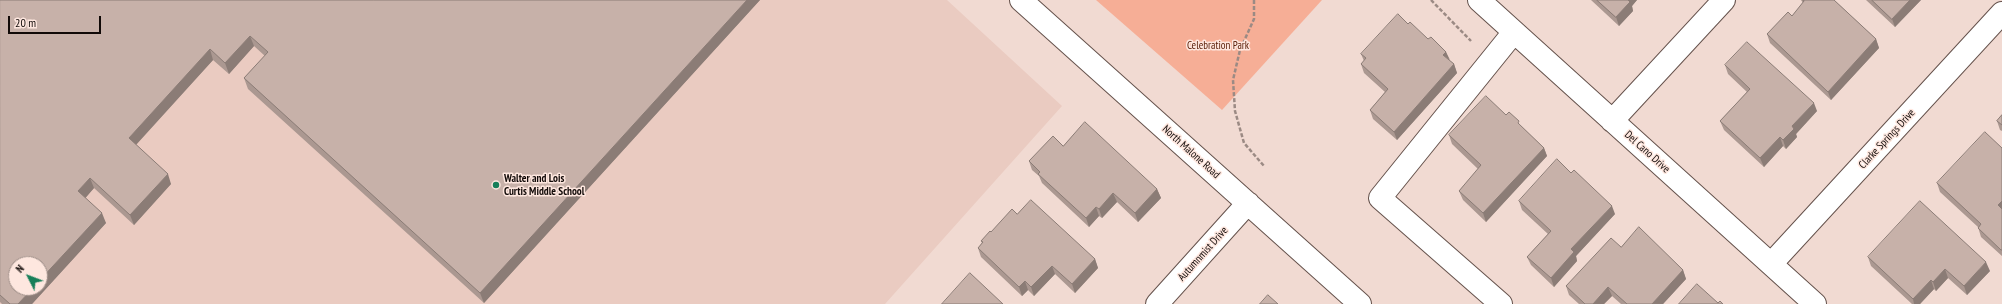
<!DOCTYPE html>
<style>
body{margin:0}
#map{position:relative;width:2002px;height:304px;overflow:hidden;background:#f1dad2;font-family:"PT Sans Narrow",sans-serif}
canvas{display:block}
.north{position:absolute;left:8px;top:256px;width:40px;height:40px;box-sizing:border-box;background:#fee7df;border:1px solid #9f8f89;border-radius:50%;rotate:312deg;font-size:11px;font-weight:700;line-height:16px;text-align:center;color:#110a08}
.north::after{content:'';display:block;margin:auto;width:14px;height:18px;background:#177f59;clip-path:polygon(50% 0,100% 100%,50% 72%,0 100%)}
.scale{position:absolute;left:8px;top:16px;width:93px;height:18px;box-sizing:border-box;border:2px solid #110a08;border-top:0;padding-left:5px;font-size:12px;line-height:14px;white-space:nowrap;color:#110a08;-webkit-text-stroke:3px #fee7df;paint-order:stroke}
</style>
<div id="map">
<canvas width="2002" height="304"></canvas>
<div class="north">N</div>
<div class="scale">20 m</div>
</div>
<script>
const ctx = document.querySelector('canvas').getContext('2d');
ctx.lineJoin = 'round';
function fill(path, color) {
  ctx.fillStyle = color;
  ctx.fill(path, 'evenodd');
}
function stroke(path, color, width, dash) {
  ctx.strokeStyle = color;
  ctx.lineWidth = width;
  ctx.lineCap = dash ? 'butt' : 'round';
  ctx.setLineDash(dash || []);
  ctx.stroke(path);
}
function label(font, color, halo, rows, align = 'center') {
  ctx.font = font + ' "PT Sans Narrow",sans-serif';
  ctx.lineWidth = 3;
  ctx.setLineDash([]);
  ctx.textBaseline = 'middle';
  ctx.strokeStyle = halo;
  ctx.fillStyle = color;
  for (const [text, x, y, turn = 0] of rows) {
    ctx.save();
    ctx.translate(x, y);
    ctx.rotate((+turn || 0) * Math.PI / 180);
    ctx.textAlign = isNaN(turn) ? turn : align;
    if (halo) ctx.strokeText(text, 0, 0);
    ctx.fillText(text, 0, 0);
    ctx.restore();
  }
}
fill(new Path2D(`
 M0 0H947L1062 106 885 304H0ZM16 264H40V288H16Z`), '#eacbc1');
fill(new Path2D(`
 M1096 0H1322L1222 110Z`), '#f6ae96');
const minor = new Path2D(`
 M1021 0 1360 304
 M1479 0 1815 304
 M1612 121 1724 0
 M1771 264 2002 13
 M1157 304 1248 203
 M1501 304 1380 198 1514 32`);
stroke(minor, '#65524c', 24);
stroke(new Path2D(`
 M1254 0V19L1240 50 1233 80 1235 111 1244 143 1264 166
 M1431 0 1471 41`), '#9b8a84', 2.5, [4, 2]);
stroke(minor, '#fff', 22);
fill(new Path2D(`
 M0 0H760L484 303 248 89 244 78 265 56 254 46 229 74 213 60 136 145 171 184 134 225 94 188 85 198 106 223 32 304H2L0 302Z
 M1591 0H1637L1632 6 1633 11 1619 26Z
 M1801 0H1834L1876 39 1879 48 1831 100 1770 43 1767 34 1792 16 1803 3Z
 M1866 0H1921L1895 27Z
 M1408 24 1428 39 1446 52 1449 60 1454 64 1457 73 1397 140 1373 119 1370 110 1385 92 1364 73 1361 64 1364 61 1361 54Z
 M1725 65 1817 111 1796 134 1797 137 1786 149 1783 146 1764 167 1724 130 1720 121 1747 92 1728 74Z
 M1506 115 1521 126 1544 148 1547 156 1486 222 1463 200 1459 191 1478 169 1452 144 1449 135Z
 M2002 115V131L2000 130 1997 121Z
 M1063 146 1157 189 1161 198 1138 222 1117 202 1102 218 1099 216 1089 227 1042 183 1039 176 1032 170 1029 161Z
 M2002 148V256L1981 237 1978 227 1940 192 1937 183Z
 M1519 201 1615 214 1576 256 1577 261 1554 287 1531 265 1527 257 1548 234 1522 210Z
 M1017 214 1095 259 1098 268 1075 293 1055 274 1034 296 1028 290 1022 296 981 257 978 248 982 243 981 241 991 232Z
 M1621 247 1683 270 1686 279 1663 304H1621L1612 296 1604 304H1579L1569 295 1566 286Z
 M1868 257 1990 271 1967 295 1948 278 1936 291 1934 289 1920 304H1912L1871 266Z`), '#ab9891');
fill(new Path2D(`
 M747 0H760L484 303 480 293Z
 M1627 0H1637L1632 6 1633 11 1619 26 1616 17Z
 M1910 0H1921L1895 27 1892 19Z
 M250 36 254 46 229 74 225 63Z
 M1876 39 1879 48 1831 100 1828 92Z
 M210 49 213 60 133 148 129 138Z
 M1446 52 1450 60 1443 55Z
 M1454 64 1457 73 1397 140 1394 132Z
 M1814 103 1817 111 1796 134 1797 137 1786 149 1783 140 1792 126Z
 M1780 137 1783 146 1764 167 1760 158Z
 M1544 148 1547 156 1486 222 1483 213Z
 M168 174 171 184 134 225 130 215Z
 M90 178 94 188 82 202 78 191Z
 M1157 189 1161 198 1138 222 1135 213Z
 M1113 193 1117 202 1102 218 1099 209Z
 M2002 201V213L1998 205Z
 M1612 206 1615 214 1576 256 1577 261 1554 287 1551 278 1571 249Z
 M1096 207 1099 216 1089 227 1086 218Z
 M102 213 106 223 32 304H18L33 288H40V280Z
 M1095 259 1098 268 1075 293 1072 284Z
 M1986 262 1990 271 1967 295 1964 286Z
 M1052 266 1055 274 1034 296 1031 287Z
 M1945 269 1948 278 1936 291 1933 282Z
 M1683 270 1686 279 1663 304H1652Z
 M1931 280 1934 289 1920 304H1914L1913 299Z
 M1025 281 1028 290 1022 296 1019 287Z
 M1608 287 1612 296 1604 304H1593Z`), '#8b7c76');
const building = new Path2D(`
 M0 0H747L480 293 244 78 268 52 250 36 225 63 210 49 129 138 168 174 130 215 90 178 78 191 102 213 40 280V264H16V288H33L18 304H10L0 295Z
 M1597 0H1628L1630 2 1616 17Z
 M1803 0H1834L1876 39 1828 92 1767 34 1788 12 1792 16 1804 1Z
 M1872 0H1910L1892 19Z
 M1398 14 1408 24 1410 22 1428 39 1431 37 1446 52 1443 55 1454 64 1394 132 1370 110 1388 89 1361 64 1366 58 1361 54Z
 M1747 42 1814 103 1792 126 1794 129 1783 140 1780 137 1760 158 1720 121 1750 89 1725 65Z
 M1486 96 1506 115 1509 112 1519 121 1518 123 1544 148 1483 213 1459 191 1481 165 1449 135Z
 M2002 115V125L1997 121Z
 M1085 122 1157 189 1135 213 1113 193 1099 209 1096 207 1086 218 1038 174 1040 172 1029 161 1053 136 1063 146Z
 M1985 132 2002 148V201L1998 205 2002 209V250H2001L1978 228 1981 224 1937 183Z
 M1557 159 1571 173 1574 170 1612 206 1571 249 1574 252 1551 278 1527 257 1551 231 1519 201Z
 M1031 200 1095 259 1072 284 1052 266 1031 287 1025 281 1019 287 978 248 983 242 981 241 990 231 991 232 1012 209 1017 214Z
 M1920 201 1986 262 1964 286 1945 269 1933 282 1931 280 1913 299 1868 257Z
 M1639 227 1683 270 1652 304H1627L1608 287 1593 304H1585L1566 286 1611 238 1621 247Z
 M970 273 1003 304H942Z
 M1697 284 1718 303 1720 301 1723 304H1679Z
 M1268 295 1278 304H1260Z`);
fill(building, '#c7b1a9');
stroke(building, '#8b7c76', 1);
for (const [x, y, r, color] of [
 [496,185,4,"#177f59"]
]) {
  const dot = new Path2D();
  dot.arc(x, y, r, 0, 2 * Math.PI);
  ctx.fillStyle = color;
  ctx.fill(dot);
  stroke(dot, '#fee7df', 1.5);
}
label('11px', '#561a04', '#fee7df', [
 ["Celebration Park",1218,46]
]);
label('11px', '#110a08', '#fee7df', [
 ["Clarke Springs Drive",1887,139,-47],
 ["North Malone Road",1191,152,42],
 ["Del Cano Drive",1647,152,42],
 ["Autumnmist Drive",1203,254,-48]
]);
label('bold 11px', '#110a08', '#fee7df', [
 ["Walter and Lois",504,179],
 ["Curtis Middle School",504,192]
], 'left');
</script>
